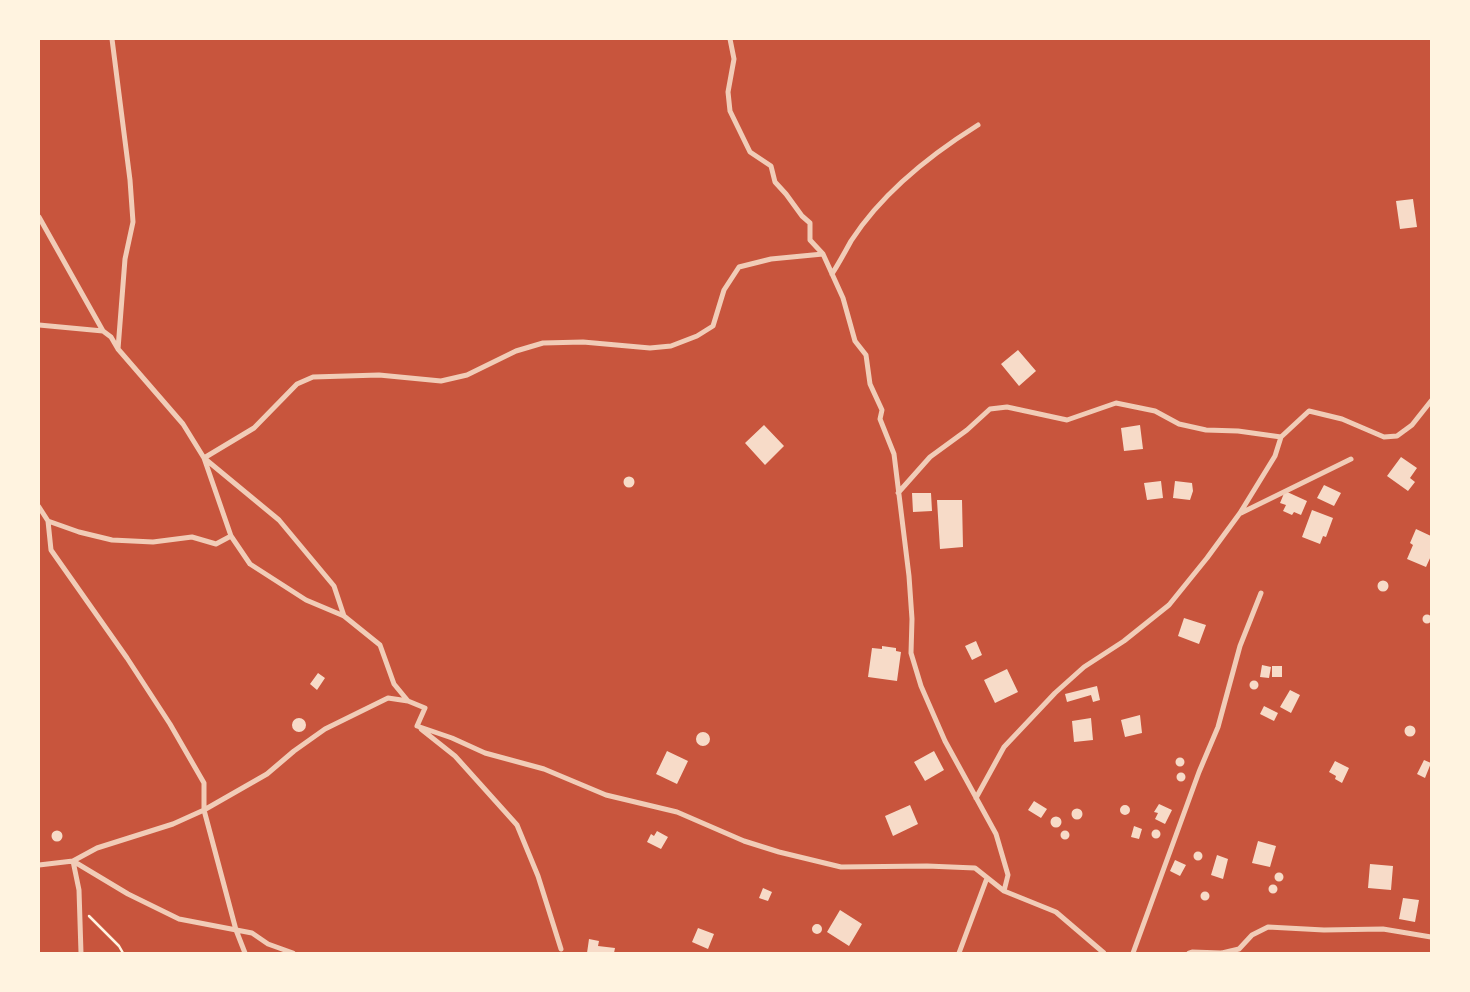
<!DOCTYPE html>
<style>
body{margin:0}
#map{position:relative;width:1470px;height:992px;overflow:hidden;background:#c8553d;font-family:"Exo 2",sans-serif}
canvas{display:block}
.frame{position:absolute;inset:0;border:40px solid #fff3e0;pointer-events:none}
</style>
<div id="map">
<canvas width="1470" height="992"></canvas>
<div class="frame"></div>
</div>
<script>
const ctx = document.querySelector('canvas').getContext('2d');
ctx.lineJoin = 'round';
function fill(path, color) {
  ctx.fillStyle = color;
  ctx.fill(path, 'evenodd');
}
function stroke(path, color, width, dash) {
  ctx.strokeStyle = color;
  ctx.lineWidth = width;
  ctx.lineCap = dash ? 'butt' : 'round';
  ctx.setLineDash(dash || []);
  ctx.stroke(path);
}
fill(new Path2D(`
 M1413 199 1417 227 1400 229 1396 201Z
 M1018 350 1036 371 1019 386 1001 364Z
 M764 425 784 446 765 465 745 443Z
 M1140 425 1143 449 1124 451 1121 428Z
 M1401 457 1417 468 1410 478 1415 482 1408 491 1387 476Z
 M623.5 482a5.5 5.5 0 1 1 11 0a5.5 5.5 0 1 1-11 0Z
 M1161 481 1163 498 1147 500 1144 483Z
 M1175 481 1192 483 1193 491 1190 500 1173 498Z
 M1324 485 1341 493 1334 506 1317 498Z
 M1285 491 1307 501 1301 515 1294 512 1292 515 1283 511 1286 505 1280 503Z
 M912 493H931L932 511 913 512Z
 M937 500H962L963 547 940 549Z
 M1312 510 1333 518 1326 537 1323 536 1320 544 1302 537Z
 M1416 529 1431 536V556L1426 567 1407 559 1413 545 1410 543Z
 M1377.5 586a5.5 5.5 0 1 1 11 0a5.5 5.5 0 1 1-11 0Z
 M1422.5 619a4.5 4.5 0 1 1 9 0a4.5 4.5 0 1 1-9 0Z
 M1184 618 1206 625 1199 644 1178 636Z
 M976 641 982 655 972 660 965 646Z
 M882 646 896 648V651L901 652 897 681 868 677 872 648 882 649Z
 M1262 665 1271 667 1269 678 1260 677Z
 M1272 666H1282V677H1272Z
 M1007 669 1018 692 995 703 984 680Z
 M318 673 325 678 317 690 310 684Z
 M1249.5 685a4.5 4.5 0 1 1 9 0a4.5 4.5 0 1 1-9 0Z
 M1097 686 1100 700 1093 702 1091 695 1067 702 1065 694Z
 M1290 690 1300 695 1291 713 1280 707Z
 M1264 706 1278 713 1274 721 1260 714Z
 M1140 715 1142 733 1125 737 1121 720Z
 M1091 718 1093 740 1074 742 1072 721Z
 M292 725a7 7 0 1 1 14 0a7 7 0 1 1-14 0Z
 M1404.5 731a5.5 5.5 0 1 1 11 0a5.5 5.5 0 1 1-11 0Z
 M696 739a7 7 0 1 1 14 0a7 7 0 1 1-14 0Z
 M667 751 688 761 677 784 656 774Z
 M934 751 944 770 925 781 914 762Z
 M1175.5 762a4.5 4.5 0 1 1 9 0a4.5 4.5 0 1 1-9 0Z
 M1424 760 1431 763 1425 778 1417 774Z
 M1335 761 1349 768 1342 783 1335 779 1336 776 1329 772Z
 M1176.5 777a4.5 4.5 0 1 1 9 0a4.5 4.5 0 1 1-9 0Z
 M1034 801 1047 809 1041 818 1028 810Z
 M1159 804 1172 810 1165 824 1155 819 1158 813 1154 812Z
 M910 805 918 824 893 836 885 816Z
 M1120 810a5 5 0 1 1 10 0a5 5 0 1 1-10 0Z
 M1071.5 814a5.5 5.5 0 1 1 11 0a5.5 5.5 0 1 1-11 0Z
 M1050.5 822a5.5 5.5 0 1 1 11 0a5.5 5.5 0 1 1-11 0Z
 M1134 826 1142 829 1139 839 1131 837Z
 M1151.5 834a4.5 4.5 0 1 1 9 0a4.5 4.5 0 1 1-9 0Z
 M1060.5 835a4.5 4.5 0 1 1 9 0a4.5 4.5 0 1 1-9 0Z
 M51.5 836a5.5 5.5 0 1 1 11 0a5.5 5.5 0 1 1-11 0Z
 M657 831 668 837 661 849 647 842 651 834 654 836Z
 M1258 841 1276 846 1270 867 1252 863Z
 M1193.5 856a4.5 4.5 0 1 1 9 0a4.5 4.5 0 1 1-9 0Z
 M1217 855 1228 859 1223 879 1211 875Z
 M1175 860 1186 865 1180 876 1170 871Z
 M1370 864 1393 866 1391 890 1368 888Z
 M1274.5 877a4.5 4.5 0 1 1 9 0a4.5 4.5 0 1 1-9 0Z
 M1268.5 889a4.5 4.5 0 1 1 9 0a4.5 4.5 0 1 1-9 0Z
 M763 888 772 892 768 901 759 898Z
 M1200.5 896a4.5 4.5 0 1 1 9 0a4.5 4.5 0 1 1-9 0Z
 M1403 898 1419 900 1415 922 1399 919Z
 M840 910 862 924 849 946 827 932Z
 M812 929a5 5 0 1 1 10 0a5 5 0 1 1-10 0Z
 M698 928 714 934 708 949 692 942Z
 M589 939 599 941 598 946 615 948 614 953H587Z`), '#f7dbc8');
stroke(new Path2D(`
 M89 916 119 946 123 953`), '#fff3e0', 2.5);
stroke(new Path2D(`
 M112 39 130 180 133 222 125 259 118 349
 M730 39 734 59 728 92 730 111 750 152 771 166 775 182 786 194 802 216 810 223V240L823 254 843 298 855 341 866 355 870 384 882 410 880 419 894 454 909 576 912 619 911 653 921 686 945 741 996 834 1008 875 1004 891
 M39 217 103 331 111 337 118 349 183 424 204 458 231 536 250 564 306 600 344 616 380 645 394 684 408 701 425 708 417 726 452 738 485 753 544 769 606 795 677 812 744 841 779 852 841 867 927 866 975 868 1004 891 1056 912 1104 953
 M832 274C839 263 845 252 851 241 882 193 930 155 978 125
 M39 325 103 331
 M898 493 930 457 967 430 990 409 1007 407 1067 420 1116 403 1155 411 1179 424 1206 430 1238 431 1281 437
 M39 507 48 521 79 532 112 540 153 542 192 537 216 544 231 536
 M1241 513 1351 459
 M48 521 51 550 127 658 170 724 204 783V810L236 930 245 953
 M344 616 334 586 279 520 204 458 254 428 297 384 313 377 379 375 441 381 467 375 516 351 543 343 583 342 650 348 671 346 697 336 713 326 724 290 739 267 771 259 823 254
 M421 729 455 756 517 825 538 876 561 949
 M976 798 1004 747 1055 693 1084 667 1124 641 1169 605 1207 558 1240 513 1275 456 1281 437 1309 411 1342 419 1384 437 1397 436 1412 425 1431 401
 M39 865 73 861 128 894 179 919 252 933 268 944 293 953
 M81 953 79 890 73 861 97 848 173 824 204 810 267 774 294 751 325 729 388 698 408 701
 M959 953 987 878
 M1133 953 1199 772 1218 727 1240 646 1261 593
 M1189 953 1192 952 1221 953
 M1222 953 1239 949 1252 935 1268 927 1324 930 1383 929 1431 937`), '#f1ccb7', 5);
</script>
